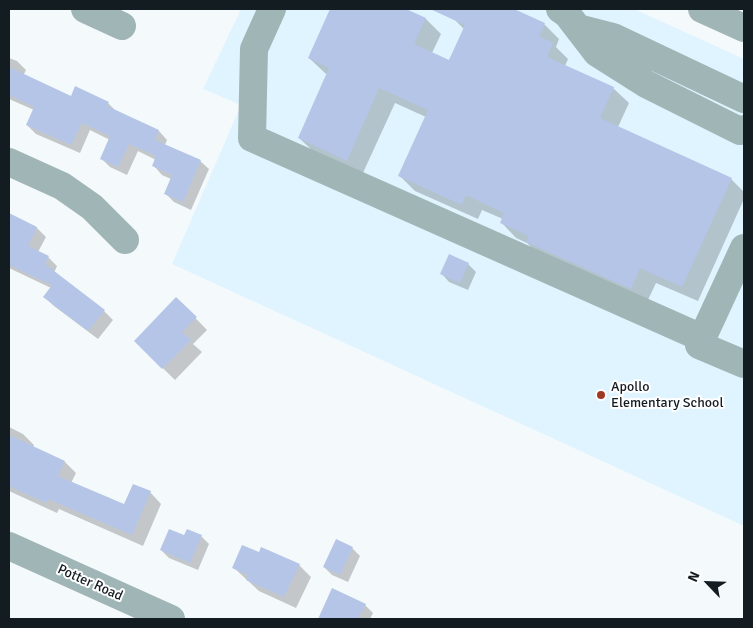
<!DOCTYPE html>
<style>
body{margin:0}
#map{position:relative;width:753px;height:628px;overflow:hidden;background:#f4f9fc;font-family:Signika,sans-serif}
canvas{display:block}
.frame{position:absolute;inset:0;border:10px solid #131c21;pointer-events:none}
.north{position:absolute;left:683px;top:558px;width:50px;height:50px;-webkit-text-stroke:4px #fff;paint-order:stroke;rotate:294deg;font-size:14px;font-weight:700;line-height:20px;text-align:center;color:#131c21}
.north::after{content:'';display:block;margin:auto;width:18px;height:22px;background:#131c21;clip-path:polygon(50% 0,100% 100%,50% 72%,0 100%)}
</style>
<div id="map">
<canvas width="753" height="628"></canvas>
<div class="frame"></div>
<div class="north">N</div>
</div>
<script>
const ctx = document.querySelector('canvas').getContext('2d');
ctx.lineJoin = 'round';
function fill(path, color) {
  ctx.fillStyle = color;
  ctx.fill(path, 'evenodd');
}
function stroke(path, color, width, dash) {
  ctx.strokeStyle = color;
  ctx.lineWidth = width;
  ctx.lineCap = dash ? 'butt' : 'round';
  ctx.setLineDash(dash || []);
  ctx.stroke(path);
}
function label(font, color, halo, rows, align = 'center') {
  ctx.font = font + ' Signika,sans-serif';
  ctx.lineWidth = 4;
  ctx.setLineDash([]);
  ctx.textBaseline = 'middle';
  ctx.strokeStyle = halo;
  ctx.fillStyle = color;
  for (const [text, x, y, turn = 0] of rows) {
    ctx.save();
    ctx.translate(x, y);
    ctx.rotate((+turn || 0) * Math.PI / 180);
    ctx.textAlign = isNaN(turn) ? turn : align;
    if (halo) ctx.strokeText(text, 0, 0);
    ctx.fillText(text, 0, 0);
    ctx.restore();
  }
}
fill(new Path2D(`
 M241 9H634L744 59V526L172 264 241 105 203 89Z`), '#e0f4ff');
fill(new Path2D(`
 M332 9H403L426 19 441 34 432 53 449 61 464 29 454 19 459 9H511L544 24 559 39 556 47 568 59 565 66 613 88 629 103 618 127 731 179 744 192V199L698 301 656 283 646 304 542 258 527 243 516 238 501 222 503 219 482 210 478 219 415 191 400 176 426 117 395 103 362 175 315 153 299 138 328 75 325 73 309 58Z
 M9 58 17 61 26 70 23 76 71 97 108 103 117 112 159 131 167 140 165 145 200 161 209 169 191 210 174 202 165 193 171 179 162 175 154 166 156 160 138 151 127 175 110 167 101 158 110 140 90 130 80 153 36 134 27 125 34 110 9 99Z
 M9 214 37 228 46 237 38 252 48 257 57 266 54 273 104 311 113 320 98 339 54 306 45 297 51 288 9 268Z
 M468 264 476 272 468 290 449 282 442 274Z
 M176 298 207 330 193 344 202 352 175 380 135 341Z
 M9 427 23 434 34 445 33 447 65 462 76 473 71 483 125 506 150 492 161 504 143 546 59 509 57 513 9 491Z
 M201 536 209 544 198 570 169 558 161 550 185 537Z
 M352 548 360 556 348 582 332 575 324 567Z
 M259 554 299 565 311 577 296 608 259 591 233 567Z
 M333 590 365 605 373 613 370 619H319Z`), '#0003');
fill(new Path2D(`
 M330 9H406L426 18 414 44 449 60 465 25 430 9H514L545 23 539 36 553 43 547 57 614 87 600 118 732 178 682 287 640 268 631 289 526 242 529 236 500 223 504 213 466 195 462 205 398 176 428 110 379 88 347 161 298 138 329 68 308 58Z
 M9 67 71 96 75 86 109 102 107 106 159 130 155 140 201 160 183 202 164 194 172 175 152 166 156 156 129 144 118 167 100 159 110 136 82 123 71 145 26 125 34 107 9 95Z
 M9 213 37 227 28 246 49 256 45 264 105 310 88 331 43 297 52 285 9 265Z
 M449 254 469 263 460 283 440 274Z
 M176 297 197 317 182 332 191 340 162 369 134 341Z
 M9 435 65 461 58 476 124 504 133 484 151 491 132 535 48 499 46 503 9 486Z
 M169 529 184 535 187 529 202 535 190 563 160 550Z
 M336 539 353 547 340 575 323 567Z
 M242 545 259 552 261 547 300 564 284 597 246 580 248 575 232 568Z
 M332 588 366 604 358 619H318Z`), '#b4c5e7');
stroke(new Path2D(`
 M85 9 122 26
 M272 9 254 49 252 138 702 338
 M560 9 567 14 597 53 646 84 740 131 744 129
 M702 9 744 28
 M578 28 613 37 744 99
 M9 162 62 186 92 207 125 240
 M744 248 699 345 744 364
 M9 546 171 619`), '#a0b5b6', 28);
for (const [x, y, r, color] of [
 [601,395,5,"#a13821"]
]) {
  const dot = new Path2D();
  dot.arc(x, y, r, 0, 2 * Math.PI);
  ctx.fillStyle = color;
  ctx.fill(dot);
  stroke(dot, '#fff', 2);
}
label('14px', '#131c21', '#fff', [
 ["Apollo",611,387],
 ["Elementary School",611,403]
], 'left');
label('14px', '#131c21', '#fff', [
 ["Potter Road",90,583,24]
]);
</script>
